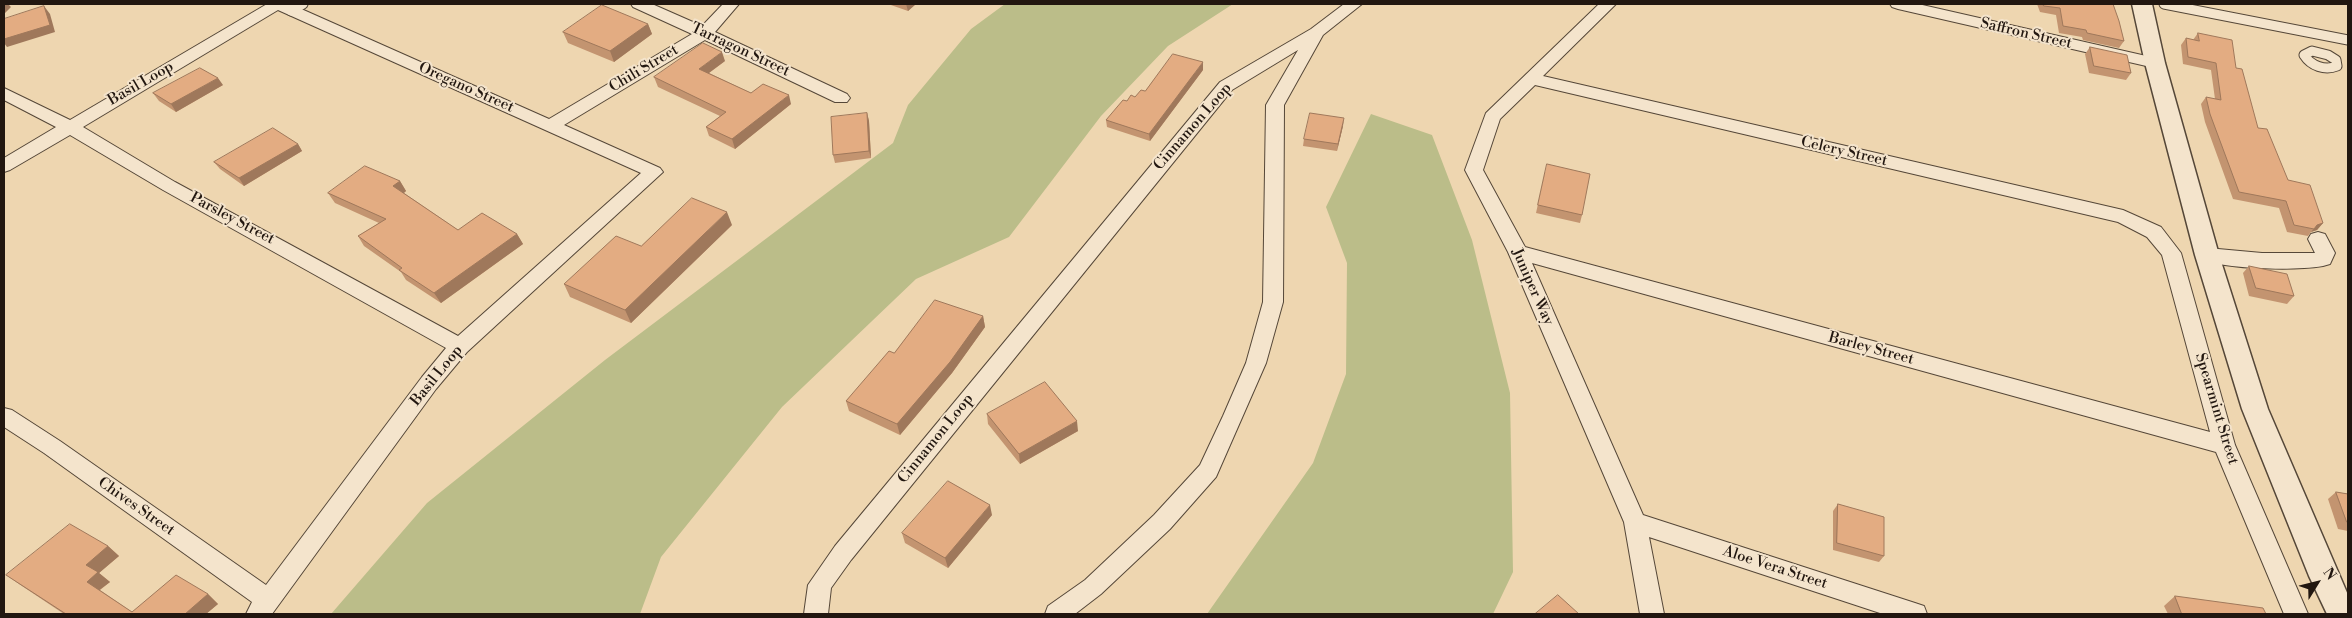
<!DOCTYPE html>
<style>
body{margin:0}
#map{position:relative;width:2352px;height:618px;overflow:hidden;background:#eed6b0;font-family:"Libre Bodoni",serif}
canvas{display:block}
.frame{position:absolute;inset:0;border:5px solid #221710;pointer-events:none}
.north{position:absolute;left:2292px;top:558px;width:50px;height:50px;-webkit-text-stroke:4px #f4e4cc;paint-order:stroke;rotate:54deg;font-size:14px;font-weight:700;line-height:20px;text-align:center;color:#221710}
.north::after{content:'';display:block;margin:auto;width:18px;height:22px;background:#221710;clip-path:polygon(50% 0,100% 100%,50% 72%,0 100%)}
</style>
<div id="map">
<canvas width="2352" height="618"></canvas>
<div class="frame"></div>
<div class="north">N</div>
</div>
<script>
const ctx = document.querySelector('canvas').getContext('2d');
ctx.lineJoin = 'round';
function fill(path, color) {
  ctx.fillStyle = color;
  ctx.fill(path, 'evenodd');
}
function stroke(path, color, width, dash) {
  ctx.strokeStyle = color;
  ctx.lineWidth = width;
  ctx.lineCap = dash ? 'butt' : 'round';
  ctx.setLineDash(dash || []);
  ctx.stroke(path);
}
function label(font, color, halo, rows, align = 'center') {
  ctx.font = font + ' "Libre Bodoni",serif';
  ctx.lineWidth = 4;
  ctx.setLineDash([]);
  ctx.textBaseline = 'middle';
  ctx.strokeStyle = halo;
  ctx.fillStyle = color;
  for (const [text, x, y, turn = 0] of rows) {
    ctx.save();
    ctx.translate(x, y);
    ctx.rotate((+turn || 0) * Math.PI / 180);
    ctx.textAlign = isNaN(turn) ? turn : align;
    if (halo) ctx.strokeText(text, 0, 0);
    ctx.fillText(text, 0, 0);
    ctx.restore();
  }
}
fill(new Path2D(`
 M1005 4H1233L1168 46 1101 116 1009 237 916 279 782 407 661 557 640 614H331L427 503 605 360 893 143 908 105 971 29Z
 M1371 114 1432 135 1472 240 1510 393 1513 572 1493 614H1207L1313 463 1346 374 1347 263 1326 207Z`), '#bbbd89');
const service = new Path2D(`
 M2164 4 2348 40
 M291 11 303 4
 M2312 51 2328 55 2336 60 2337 66C2325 71 2311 66 2304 55Z`);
const minor = new Path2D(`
 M267 4H290L549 119 692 34 633 7 631 4H652L702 26 723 4H739L715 32 847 94 850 98 847 102H835L705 40 564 125 660 168 663 172 467 352 436 389 272 614H246L252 602 44 453 4 427V408L12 410 60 441 266 585 422 377 446 348 163 190 70 135 10 170 4 172V158L56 127 4 100V88L70 120ZM278 10 641 173 458 336 175 182 83 127Z
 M1344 4H1362L1323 35 1284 105 1283 302 1266 363 1216 477 1170 529 1101 594 1075 614H1045L1048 606 1085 580 1154 515 1200 465 1223 416 1246 363 1263 302 1266 105 1298 50 1232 90 851 560 831 588 828 614H804L808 585 835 546 1220 82 1311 29Z
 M1599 4H1616L1543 76 2123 210 2161 227 2181 253 2235 445 2308 614H2284L2216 452 1532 263 1643 515 1915 603 1924 606 1927 614H1883L1649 537 1664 614H1640L1624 522 1508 252 1465 170 1486 113ZM1535 85 2118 222 2147 237 2162 255 2210 432 1525 247 1483 170 1500 119Z
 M1890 4H1918L2155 58 2161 59 2163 63 2161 67 2155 68 1898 9 1892 7Z
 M2318 232 2325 234 2335 253 2330 264 2323 266C2292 271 2231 269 2200 260L2197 255 2200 250 2207 248 2262 253H2315L2308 239 2311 234Z`);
const tertiary = new Path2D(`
 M2132 4H2152L2165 63 2219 255 2268 409 2348 595V614H2327L2309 576 2242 409 2195 255 2145 63Z`);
stroke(service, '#554738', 11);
stroke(minor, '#554738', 2);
stroke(tertiary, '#554738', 3);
stroke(service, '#f4e4cc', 9);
fill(minor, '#f4e4cc');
fill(tertiary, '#f4e4cc');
fill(new Path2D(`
 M888 4H916L908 11Z
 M2037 4H2113L2124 41 2119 48 2083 40 2082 37 2059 33 2056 15 2040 12Z
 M648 24 652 34 614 62 568 43 563 32Z
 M2198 33 2236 68 2258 128 2288 180 2323 223 2317 230 2311 232 2308 236 2287 232 2279 208 2233 199 2205 122 2201 104 2206 97 2215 99 2211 70 2183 64 2181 45 2186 38 2193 40Z
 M2090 47 2131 73 2126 80 2089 73 2085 54Z
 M725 61 709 73 751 93 791 104 735 149 709 136 706 127 720 116 658 87 654 77Z
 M1203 70 1150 141 1107 127 1106 120 1135 97 1145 91Z
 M223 85 176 112 159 101 153 93Z
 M867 113 869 121 871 158 835 163 833 155Z
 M1343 126 1337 151 1303 146 1304 139Z
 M298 144 302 151 244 186 220 169 214 162Z
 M1545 172 1582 215 1580 223 1536 213Z
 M400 181 406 191 404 193 458 230 517 234 523 244 441 303 406 280 401 272 364 246 358 236 379 223 335 203 328 193Z
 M732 225 631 323 570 297 564 284 641 246Z
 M2249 266 2294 296 2287 304 2249 296 2243 273Z
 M983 316 985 327 952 373 900 435 849 411 846 401 894 353Z
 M987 414 1078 431 1020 464 988 424Z
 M2336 492 2348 494V531L2338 529 2328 499Z
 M1838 504 1884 556 1879 562 1833 550V511Z
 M992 515 948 568 905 543 902 533Z
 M108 546 119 556 99 573 110 582 100 590 132 612 208 594 218 604 206 614H64L19 584 6 575Z
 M2175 596 2266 614H2168L2164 606Z`), '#c39470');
fill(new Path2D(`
 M4 4H8L11 7 4 14Z
 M906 4H916L908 11Z
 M44 6 50 14 55 32 7 47 4 43V39Z
 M648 24 652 34 614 62 610 51Z
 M722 52 725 61 702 78 699 69Z
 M1203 62V70L1150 141 1149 134Z
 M218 78 223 85 176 112 171 104Z
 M789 95 791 104 735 149 732 139Z
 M867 113 869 121 871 158 869 151Z
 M1344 118 1343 126 1337 151 1338 144Z
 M298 144 302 151 244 186 239 178Z
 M400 181 406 191 400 196 393 186Z
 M727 212 732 225 631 323 625 310Z
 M2323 223 2317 230 2311 232 2317 225Z
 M517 234 523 244 441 303 434 293Z
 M983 316 985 327 952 373 900 435 897 424Z
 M1077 421 1078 431 1020 464 1019 454Z
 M990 505 992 515 948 568 945 558Z
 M108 546 119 556 99 573 110 582 98 591 87 582 86 565Z
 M208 594 218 604 206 614H185Z`), '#9f785b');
const building = new Path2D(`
 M2043 4H2113L2119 21 2124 41 2087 33 2086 30 2063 26 2060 8 2044 6Z
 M602 5 648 24 610 51 563 32Z
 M44 6 50 25 4 39V19Z
 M2198 33 2232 40 2236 68 2242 69 2258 128 2267 129 2288 180 2310 185 2323 223 2317 225 2314 229 2294 225 2286 201 2239 192 2210 114 2206 97 2221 100 2216 63 2188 57 2186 38 2199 41Z
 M703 43 722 52 699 69 751 93 763 84 789 95 732 139 706 127 726 112 654 77Z
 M2090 47 2127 55 2131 73 2094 66Z
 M1173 54 1203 62 1149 134 1106 120 1123 100 1127 101 1131 95 1135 97 1141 90 1145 91Z
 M200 68 218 78 171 104 153 93Z
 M867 113 869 151 833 155 831 117Z
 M1310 113 1344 118 1338 144 1304 139Z
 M273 128 298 144 239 178 214 162Z
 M1547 164 1590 174 1582 215 1538 205Z
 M365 166 400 181 393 186 458 230 482 213 517 234 434 293 399 270 402 268 358 236 386 219 328 193Z
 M692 198 727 212 625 310 564 284 616 236 641 246Z
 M2249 266 2287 274 2294 296 2256 288Z
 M935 300 983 316 950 362 897 424 846 401 889 351 894 353Z
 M1045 382 1077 421 1019 454 987 414Z
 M948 481 990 505 945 558 902 533Z
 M2336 492 2348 494V522H2347Z
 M1838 504 1884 517V556L1837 543Z
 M70 524 108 546 86 565 98 572 87 582 132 612 176 575 208 594 185 614H66L6 575Z
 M1558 595 1579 614H1535Z
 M2175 596 2263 608 2266 614H2182Z`);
fill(building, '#e3ac82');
stroke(building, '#9f785b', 1);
label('15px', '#221710', '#f4e4cc', [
 ["Saffron Street",2026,34,13],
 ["Tarragon Street",740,50,25],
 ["Chili Street",644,69,-31],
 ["Basil Loop",141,84,-30],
 ["Oregano Street",466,88,24],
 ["Cinnamon Loop",1193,127,-49],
 ["Celery Street",1844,152,13],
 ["Parsley Street",232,219,28],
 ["Juniper Way",1532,287,66],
 ["Barley Street",1871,349,15],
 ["Basil Loop",437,376,-51],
 ["Spearmint Street",2216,409,73],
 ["Cinnamon Loop",936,439,-51],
 ["Chives Street",136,507,35],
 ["Aloe Vera Street",1775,568,18]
]);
</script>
